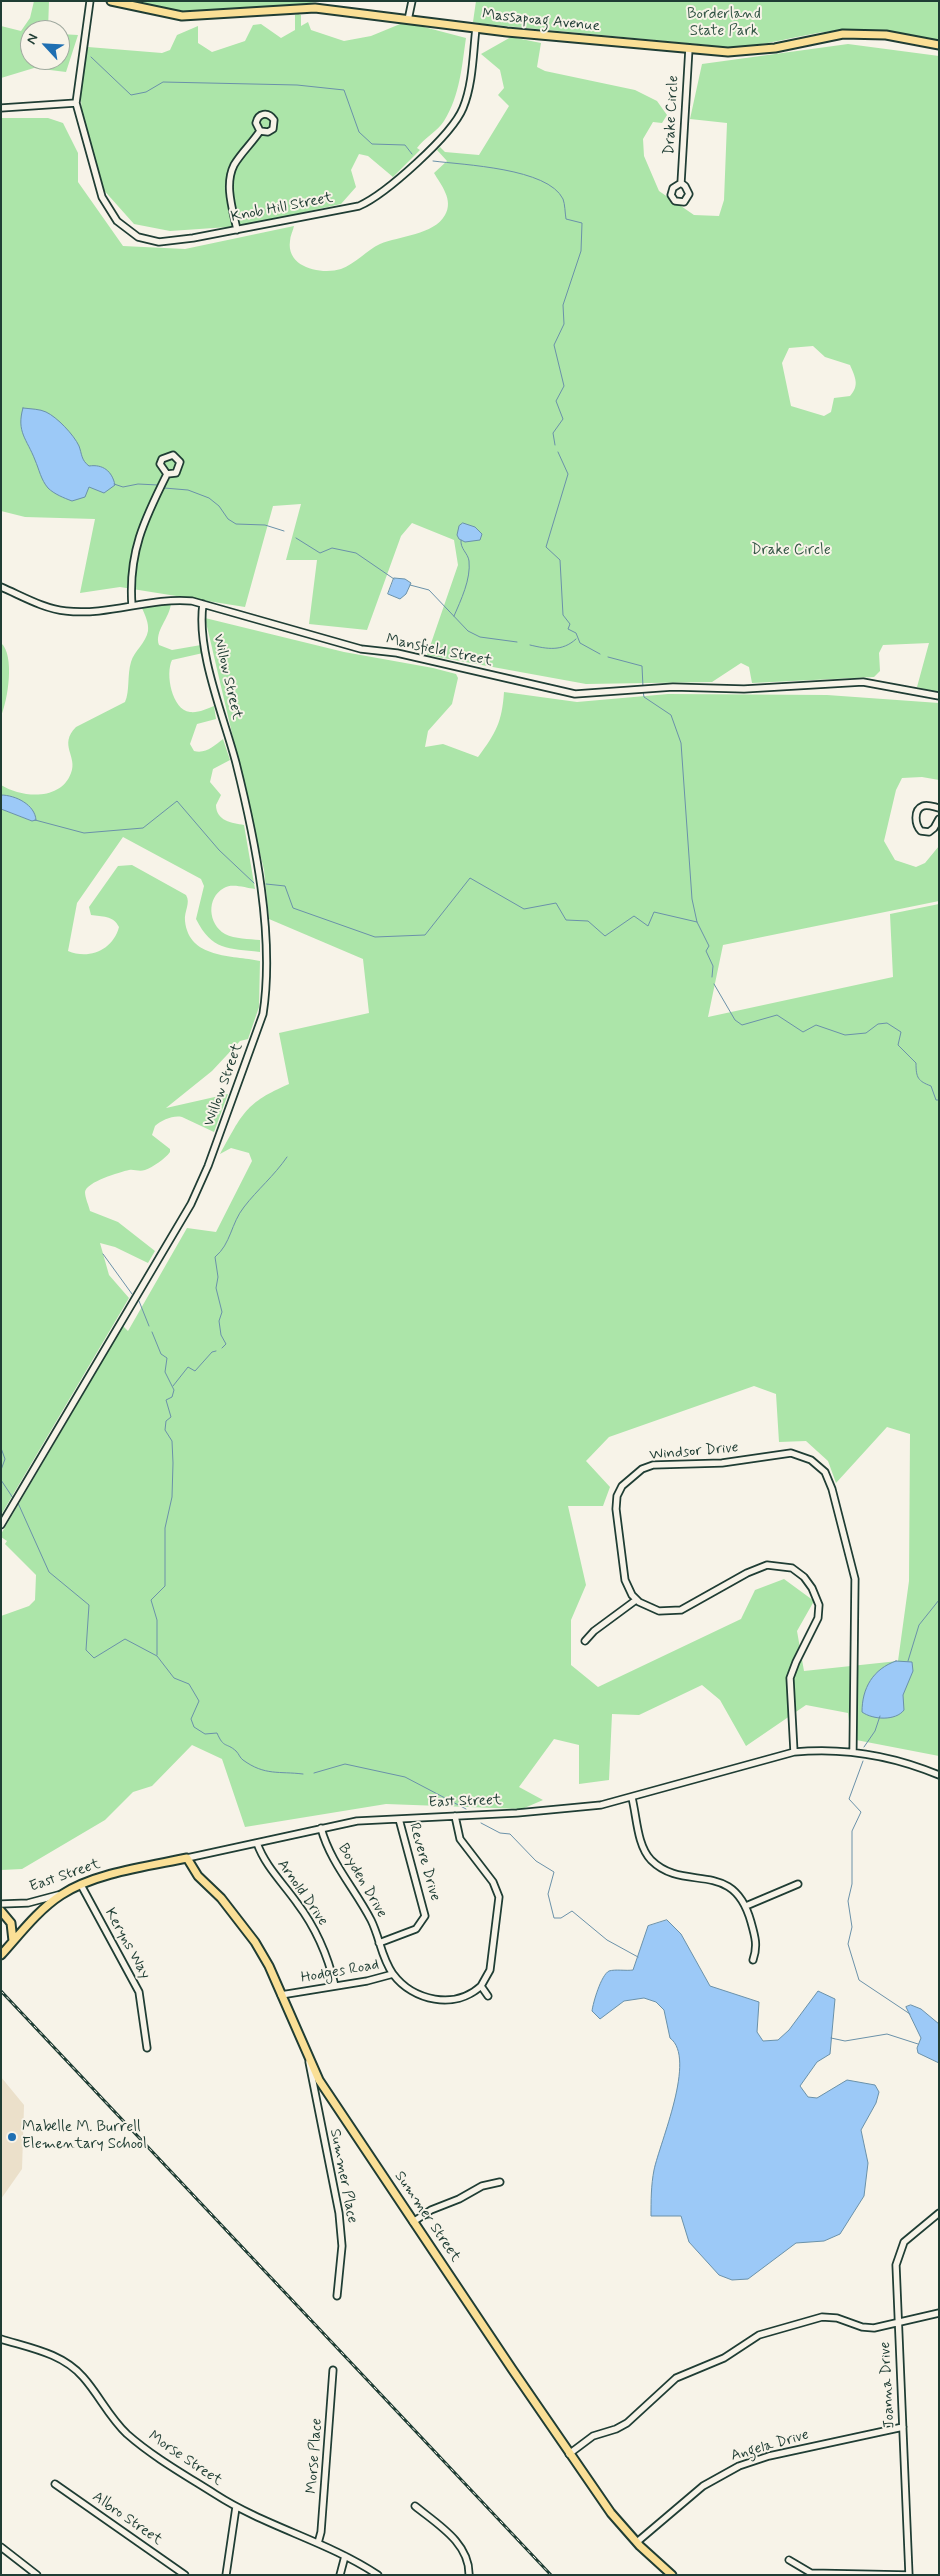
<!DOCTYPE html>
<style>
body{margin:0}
#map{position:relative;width:940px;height:2576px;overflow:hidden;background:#f7f3e8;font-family:Mynerve,sans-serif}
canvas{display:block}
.frame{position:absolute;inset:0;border:2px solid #1f3d34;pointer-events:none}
.north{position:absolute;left:20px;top:20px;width:50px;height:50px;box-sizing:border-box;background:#f7f3e8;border:1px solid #a1aaa0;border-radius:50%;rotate:295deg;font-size:14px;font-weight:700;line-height:20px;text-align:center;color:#1f3d34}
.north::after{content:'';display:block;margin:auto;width:18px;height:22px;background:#1f6fb2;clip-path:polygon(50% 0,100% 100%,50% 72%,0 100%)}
</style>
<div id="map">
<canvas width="940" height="2576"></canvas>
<div class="frame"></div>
<div class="north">N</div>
</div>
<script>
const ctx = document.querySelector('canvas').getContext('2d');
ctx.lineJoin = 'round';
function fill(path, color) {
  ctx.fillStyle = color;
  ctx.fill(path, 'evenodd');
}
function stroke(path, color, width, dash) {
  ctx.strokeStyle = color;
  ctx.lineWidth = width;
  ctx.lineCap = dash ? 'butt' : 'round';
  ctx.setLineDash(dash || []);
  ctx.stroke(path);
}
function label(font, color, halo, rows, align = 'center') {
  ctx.font = font + ' Mynerve,sans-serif';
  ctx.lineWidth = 4;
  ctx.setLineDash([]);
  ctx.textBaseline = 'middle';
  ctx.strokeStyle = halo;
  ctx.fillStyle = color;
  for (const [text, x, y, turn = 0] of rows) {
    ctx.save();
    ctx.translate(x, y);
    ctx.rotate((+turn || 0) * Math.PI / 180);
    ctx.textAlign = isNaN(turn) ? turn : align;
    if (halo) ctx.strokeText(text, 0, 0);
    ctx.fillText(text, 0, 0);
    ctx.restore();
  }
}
fill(new Path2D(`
 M1 2077 24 2105 22 2169 1 2199Z`), '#ebe0ca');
fill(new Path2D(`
 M34 1H49L48 30H30V60H60V34L78 35 66 72 34 68 1 78V26L21 31 30 18Z
 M121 1H324C259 11 186 19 121 1Z
 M476 1H939V41C904 36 867 27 832 31 797 35 764 47 729 47L484 24 473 22Z
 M298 14 301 15V26L308 22 311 30 344 41 371 36 405 22 466 38C462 65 460 96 444 121 438 131 424 138 417 148L420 150 393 177 368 156 359 154 351 170 356 187 341 204 243 226 170 231 134 224 101 187 82 113 80 89 88 47 162 53 170 50 177 35 198 26V43L212 52 245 41 253 25 261 24 281 38 295 30V15Z
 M511 37 541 43 537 67 545 71 635 90 657 101 667 115 662 123 653 122 643 139 644 156 659 191 694 215 719 216 724 200 727 123 690 119 702 64 848 44 939 56V693L917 687 929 643 883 645 879 653 880 671 874 677 752 683 749 667 741 663 712 682 586 684 427 655 458 565 454 540 412 523 401 536 367 630 309 624 317 560H286L301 504 273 506 245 607 120 587 80 593 95 519 25 517 1 511V118H48L63 123 78 153V182L123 246 185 249 294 226C293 231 290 236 290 241 286 268 322 275 341 269 355 264 367 250 380 244 399 236 434 235 445 215 454 200 441 185 434 173L447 161 437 150 440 147 445 152 479 155 509 106 498 95 504 88 500 70 481 54ZM813 346 825 357 850 365C855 377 860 385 850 396L834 398 831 412 824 416 791 406 782 363 789 348Z
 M171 603C170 618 154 631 159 645L172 650 201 645 203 653 172 660C165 674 172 710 190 712 198 713 207 709 214 706L216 719 197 724 190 744 194 751C206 754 214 746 223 739L230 760 213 769 210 782 221 795 216 805C216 821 232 823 244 825L255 889C246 888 232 883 224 888 206 898 208 924 225 934 235 939 249 939 260 940V952C228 948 212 951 196 919L204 886 201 879 123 837 77 903 68 951C89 960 113 950 119 927 113 915 102 917 91 915L89 907 118 866 132 865 186 895C191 903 184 911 185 921 189 959 232 955 260 961L259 1007 248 1039 240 1041 212 1071 166 1108 228 1094 214 1132 182 1117C173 1115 162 1120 155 1126L152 1135 170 1149V1152C165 1159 153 1167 145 1170 139 1172 134 1169 129 1170 120 1172 86 1182 85 1192 85 1198 89 1206 90 1211L118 1222 155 1251 148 1263 115 1247 100 1243 109 1275 129 1298 1 1515V809L32 821 5 795H1V785C22 798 61 801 71 773 78 756 58 745 76 727L125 702C130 691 127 675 131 662 134 651 146 643 148 631 149 623 145 615 142 608Z
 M205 618 344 652 433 668 456 674 458 678 452 704 428 731 425 747 443 744 478 757C496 733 502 722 504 692L577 702 668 694 827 695 939 703V780L922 777 902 778 896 790 884 841 895 860 916 867 925 863 939 846V901L723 945 708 1017 893 977 890 914 939 904V1756L851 1739 848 1713 806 1705 746 1746 720 1700 702 1685 639 1715 612 1714 609 1780 579 1784V1745L554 1739 519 1787 543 1800 522 1809 386 1804 245 1827 222 1759 192 1745 152 1786 133 1792 105 1820 22 1869 1 1870V1616L29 1606 35 1600 36 1575 5 1544 7 1541 1 1537V1534L123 1326 128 1331 187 1228 216 1232 252 1161 249 1153 231 1148 220 1154C243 1113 245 1103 289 1084L279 1033 369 1013 363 959 269 919 264 870ZM754 1386 776 1394 779 1442 806 1441 828 1461 836 1483 887 1427 910 1434 909 1581 898 1661 804 1671 797 1631 814 1601 784 1579 755 1590 741 1619 598 1687 571 1665V1620L586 1585 568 1506H603L610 1487 586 1461 609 1437Z
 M1 643C15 655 8 700 1 716Z`), '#ace5a9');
const water = new Path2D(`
 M23 408C31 409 40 409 46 412 57 417 74 435 79 446 82 454 81 460 89 466 103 464 112 471 115 485L104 493 89 487 85 497 72 501C64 498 54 494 48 488 41 480 39 469 35 460 27 439 16 432 23 408Z
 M463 523 475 527 482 534 480 540 465 542 459 539 457 535 459 526Z
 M394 578 405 579 411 583 406 594 400 599 388 594Z
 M1 795C16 795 35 805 36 820L32 821 1 809Z
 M896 1661 912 1662 913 1671 903 1695 904 1710C896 1721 873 1720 862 1712 862 1688 873 1669 896 1661Z
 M667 1920 681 1934 710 1986 759 2002 757 2032 763 2041 778 2040 789 2030 818 1991 835 1999 830 2054 817 2062 800 2086 808 2097 817 2098 847 2080 875 2085 879 2092 876 2103 861 2130 868 2163 864 2196 840 2234 824 2241 796 2243 748 2279 732 2280 719 2275 689 2242 681 2216H651C651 2201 651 2185 654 2170 660 2142 697 2058 670 2038L664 2010 656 2002 644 1998 624 2001 600 2019 592 2011C593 2003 601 1975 609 1971 615 1969 626 1971 633 1970L648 1926Z
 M911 2005 921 2009 939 2024V2063L918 2053 917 2048 921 2038 906 2007Z`);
fill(water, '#9cc9f7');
stroke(water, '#6a91a9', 1);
stroke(new Path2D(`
 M60 55 66 56
 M91 57 131 95 146 92 163 82 297 85 344 90 359 132 372 144 405 145 412 154
 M433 161C464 165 548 168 563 199 565 204 565 213 566 219L582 223 581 251 563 305 564 324 554 345 564 386 556 401 563 419 553 433 555 445
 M558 452 568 474 546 547 560 560 563 615 570 624 568 629 576 633 580 643 600 654
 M114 484 123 487 138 484 158 485
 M164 488 188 490 209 498 219 506 228 519 236 524 265 525 284 531
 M296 538 320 553 332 548 356 553 394 579
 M410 585 429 590 468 631 480 637 517 642
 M454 616C461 600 471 579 469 561 468 553 460 549 461 540
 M530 645C547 649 562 652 576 639
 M608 657 642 666 643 687
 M643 691 644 697 671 715 681 743 692 899 697 922 709 946 706 951 713 966 712 977
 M35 820 84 833 143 828 177 801 219 850 254 883
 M266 884 285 886 293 908 375 937 425 935 470 878 524 909 556 903 566 920 588 921 605 936 634 916 648 926 654 912 697 922
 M714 984 735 1020 742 1025 777 1015 803 1032 816 1025 845 1035 866 1033 878 1024 887 1023 901 1032 898 1045 916 1063C916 1078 918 1081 931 1086L936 1100H939
 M103 1254 132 1294
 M139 1301 149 1326
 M152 1332 161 1354 167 1358 165 1372 174 1390 172 1397 166 1400 171 1417 166 1421 165 1430 172 1441 173 1463 172 1497 165 1528V1586L151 1600 157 1620V1655
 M222 1348 226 1344 221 1335 219 1321 222 1312 216 1288 218 1277 215 1257C231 1244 231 1223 244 1207 257 1190 274 1176 287 1157
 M173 1386 188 1367 195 1371 212 1352 216 1351
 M1 1448 5 1459 1 1470
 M1 1480 13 1498
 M18 1503 49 1572 89 1605 86 1650 94 1658 125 1639 157 1656 174 1678 189 1684 199 1701 191 1719 194 1727 205 1734 217 1733C224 1749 226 1742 236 1751 239 1754 240 1758 243 1760 265 1776 279 1771 303 1774
 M908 1661 919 1625 939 1600
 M864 1747 875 1731 880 1716
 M863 1761 849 1799 861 1812 852 1831V1884L848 1901 852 1927 848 1944 859 1980 910 2014
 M314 1773 345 1764 405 1777 466 1809
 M481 1823 500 1833 510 1834 536 1861 554 1872 548 1894 554 1918H561L572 1911 607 1940 638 1957
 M831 2038 845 2041 887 2034 918 2044`), '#6a91a9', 1);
const minor = new Path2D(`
 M408 20 412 1
 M76 103 102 197 117 221 138 237 159 242 193 238 359 206C386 194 452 135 463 108 473 84 473 53 476 28
 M1 108 76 103 90 1
 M681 183 685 186 689 194 684 202 675 201 671 195 673 188 681 183 689 48
 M237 230C233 210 224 185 234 165 241 153 252 143 260 131L268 132 273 129 274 120C268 111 258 113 256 123L260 131
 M1 587C22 596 44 609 66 611 109 616 150 597 192 601L361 649 397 653 575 694 673 687 744 689 863 682 939 696
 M132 606C128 553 144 520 167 474L176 473 180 462 173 455 162 459 160 464 167 474
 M939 808C934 807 928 804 923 806 913 810 915 825 921 831L929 832 934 828 939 819
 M1 1525 191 1204 208 1166 263 1014C275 936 255 839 236 763 224 717 196 651 203 604
 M585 1641 594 1631 636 1600
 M794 1752 790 1678 796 1662 818 1618 819 1605 812 1588 804 1577 792 1568 767 1565 747 1573 681 1610 659 1611 639 1602 632 1595 625 1580 616 1509 617 1496 622 1486 642 1469 653 1465 722 1463 791 1453 811 1460 825 1472 832 1489 855 1579 853 1750
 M632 1798C637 1818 637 1845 651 1860 685 1894 733 1857 751 1922 755 1936 758 1946 753 1960
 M455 1816 460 1839 493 1882 499 1897 490 1970 481 1986 488 1996
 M321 1828C330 1862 355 1889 371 1920 380 1938 381 1957 393 1974
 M257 1843C265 1866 283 1883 297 1903 316 1928 328 1956 335 1986
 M187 1858 357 1821 517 1813 601 1805 794 1752C845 1747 891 1755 939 1775
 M81 1885 139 1992 147 2048
 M1 1904 28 1903 58 1895
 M746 1906 798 1884
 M379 1943 416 1929 425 1916 399 1819
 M281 1995 367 1981 393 1974C413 2001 455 2010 481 1986
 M309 2062 339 2213 342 2246 337 2296
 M413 2222 431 2210 459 2199 482 2186 500 2182
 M1 2339C30 2348 62 2353 83 2377 99 2395 109 2417 127 2434 153 2457 185 2475 215 2494 266 2527 327 2541 378 2575
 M569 2454 593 2436 616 2429 627 2423 676 2378 724 2358 759 2335 822 2317 837 2318 862 2327 874 2328 939 2313
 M55 2484 185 2575
 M415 2506C437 2524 470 2543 469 2575
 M637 2542 703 2486 739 2466 769 2456 903 2427
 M318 2543 321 2532 333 2370
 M1 2547 37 2575
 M789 2560 811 2573 909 2575
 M226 2575 236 2507
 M340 2575 345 2556
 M909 2575 896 2265 904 2242 939 2213`);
const major = new Path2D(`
 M111 1 182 16 315 8 507 32 728 52 775 48 843 34 886 35 939 45
 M1 1911 11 1923 13 1941
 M1 1955C20 1934 38 1910 61 1895 94 1873 149 1866 187 1858L198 1876 221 1898 255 1942 269 1966 319 2080 512 2369 611 2513 640 2546 672 2575`);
stroke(minor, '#1f3d34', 9);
stroke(major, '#1f3d34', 11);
stroke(minor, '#f7f3e8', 5.5);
stroke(major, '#fadf96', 7);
const rail = new Path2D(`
 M1 1991 551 2575`);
stroke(rail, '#1f3d34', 3);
stroke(rail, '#f7f3e8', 1, [4]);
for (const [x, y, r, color] of [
 [12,2137,5,"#1f6fb2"]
]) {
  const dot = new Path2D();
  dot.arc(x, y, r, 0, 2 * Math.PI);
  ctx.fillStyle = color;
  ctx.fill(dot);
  stroke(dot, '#f7f3e8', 2);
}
label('15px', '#345646', '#f7f3e8', [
 ["Borderland",724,15],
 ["State Park",724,32],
 ["Drake Circle",791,551]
]);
label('15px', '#1f3d34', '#f7f3e8', [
 ["Massapoag Avenue",541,21,6],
 ["Drake Circle",672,115,-87],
 ["Knob Hill Street",282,208,-11],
 ["Mansfield Street",439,651,12],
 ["Willow Street",227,677,77],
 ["Willow Street",224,1085,-70],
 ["Windsor Drive",694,1452,-5],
 ["East Street",465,1802,-2],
 ["Revere Drive",424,1862,74],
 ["East Street",65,1876,-19],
 ["Boyden Drive",362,1881,60],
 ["Arnold Drive",302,1893,55],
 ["Keryns Way",127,1944,61],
 ["Hodges Road",340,1972,-10],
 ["Summer Place",343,2176,79],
 ["Summer Street",427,2217,56],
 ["Joanna Drive",888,2385,-93],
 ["Angela Drive",770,2446,-16],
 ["Morse Place",315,2456,-86],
 ["Morse Street",185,2459,34],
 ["Albro Street",127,2519,35]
]);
label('15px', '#1f3d34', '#f7f3e8', [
 ["Mabelle M. Burrell",22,2128],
 ["Elementary School",22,2145]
], 'left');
</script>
